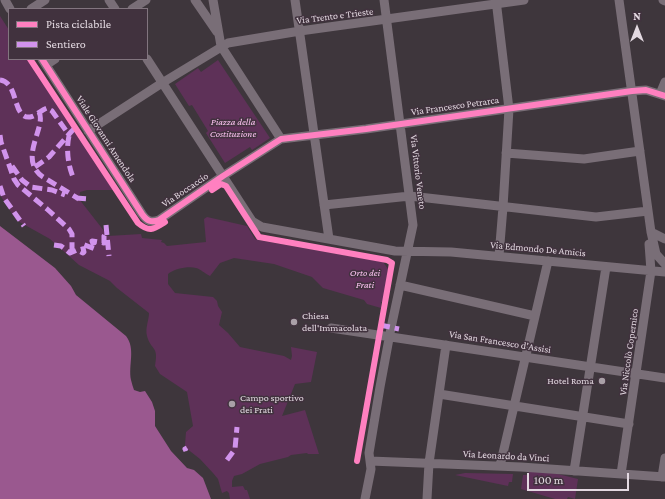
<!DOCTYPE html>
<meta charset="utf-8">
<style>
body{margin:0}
#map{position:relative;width:665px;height:499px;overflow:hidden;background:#3e363c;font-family:"Crimson Pro",serif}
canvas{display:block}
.legend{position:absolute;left:8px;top:8px;width:140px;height:52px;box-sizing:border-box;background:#41323e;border:1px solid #82757f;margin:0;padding:5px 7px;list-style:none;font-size:12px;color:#e3d9e1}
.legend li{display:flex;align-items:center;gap:8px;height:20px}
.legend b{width:20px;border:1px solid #82757f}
.north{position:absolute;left:617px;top:8px;width:40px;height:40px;-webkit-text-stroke:3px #41323e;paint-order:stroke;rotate:0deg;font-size:11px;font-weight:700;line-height:16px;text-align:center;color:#e3d9e1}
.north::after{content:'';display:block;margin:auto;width:14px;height:18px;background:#e3d9e1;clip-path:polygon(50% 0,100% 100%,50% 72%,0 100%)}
.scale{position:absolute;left:527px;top:473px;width:102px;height:18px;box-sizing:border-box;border:2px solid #e3d9e1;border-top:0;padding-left:5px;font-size:12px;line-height:14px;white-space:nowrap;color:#e3d9e1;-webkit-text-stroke:3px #41323e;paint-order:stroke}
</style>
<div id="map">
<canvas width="665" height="499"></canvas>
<ul class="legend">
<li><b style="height:5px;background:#ff80c0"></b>Pista ciclabile</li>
<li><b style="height:5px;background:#d193ec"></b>Sentiero</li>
</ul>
<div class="north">N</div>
<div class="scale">100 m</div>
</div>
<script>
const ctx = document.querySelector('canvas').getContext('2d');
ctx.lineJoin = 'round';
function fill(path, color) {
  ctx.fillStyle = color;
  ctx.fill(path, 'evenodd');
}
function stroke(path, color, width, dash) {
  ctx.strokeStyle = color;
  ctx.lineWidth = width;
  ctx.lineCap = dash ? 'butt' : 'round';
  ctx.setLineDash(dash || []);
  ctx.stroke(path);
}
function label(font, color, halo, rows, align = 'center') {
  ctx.font = font + ' "Crimson Pro",serif';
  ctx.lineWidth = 3;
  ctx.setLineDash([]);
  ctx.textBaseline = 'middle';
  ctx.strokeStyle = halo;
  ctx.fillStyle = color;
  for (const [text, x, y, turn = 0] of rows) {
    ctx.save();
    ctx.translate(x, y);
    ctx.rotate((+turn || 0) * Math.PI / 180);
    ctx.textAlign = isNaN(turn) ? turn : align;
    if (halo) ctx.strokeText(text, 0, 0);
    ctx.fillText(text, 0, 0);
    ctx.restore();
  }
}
fill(new Path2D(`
 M0 16 9 30V59H28L114 190H87L80 192 79 199 108 236 141 234 142 238 162 240 161 242 164 243 167 246 206 242 204 219 207 217 247 226 255 239 258 240 383 262 388 269 383 302H381V308L367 304 364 300 323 288 312 277 274 264 234 258 220 263 210 276C205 274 201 269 196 268 188 266 174 269 168 274V284L175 293 213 297 217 301 218 306 222 312 219 325 228 333 240 347 284 356 291 360 292 356 291 347 317 352 311 382 295 384 282 416 305 410 319 454H308L307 453 291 455 288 457 260 464 242 474 234 476 232 481V487L243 486 245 490H247L250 499H230L229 493 227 491 222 493 218 479 213 473 200 459 186 448 185 445 186 432 193 426 187 392 160 374 155 366C159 345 151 351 147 336 145 328 149 320 149 313L117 288 110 281 79 265 50 239 16 220 0 195Z
 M218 60 270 138 252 150 250 147 225 163 206 133 208 131 192 105 189 106 175 84 198 68 201 72Z
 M529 471 554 473 578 479 575 499 568 497 567 499H555L521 489 523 475H528Z
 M465 473 513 474 512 482H509L508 486 455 475Z`), '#5e3158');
fill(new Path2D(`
 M0 226 55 268 71 286 76 295 126 336C136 349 128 365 131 380 132 384 133 387 134 390L140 392 145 391 152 402 155 411V426L171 451 187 468 194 470 203 478 211 499H0Z`), '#9a588f');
stroke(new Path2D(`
 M5 0 10 9
 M109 0 115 9
 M195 0 217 32
 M213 0 221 46 281 139
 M295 0 329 239
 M496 0 509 109 503 207 499 256
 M619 0 651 232 656 254 665 264
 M663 0 665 1
 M31 9 45 0
 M132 9 146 0
 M42 59 142 214C147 221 151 223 159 220L223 176 281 139 366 129 632 91 646 90 665 96
 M147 59 252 221 262 227 395 251 451 252 665 272
 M46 65 55 59
 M660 94 665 82
 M88 131 162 83 228 43 300 31 524 0
 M506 153 584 159 640 151
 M324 205 410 196 596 217 648 211
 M651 232 665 239
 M400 285 535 316
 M331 328 665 378
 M439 394 629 424
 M370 461 521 467 665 477
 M500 466 548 261
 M574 471 606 267
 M621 474 651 271 649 244
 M662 477 665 458
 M365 499 371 469 369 453 380 387 391 328 413 225 384 0
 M427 499 429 463 446 345`), '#796e77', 9);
stroke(new Path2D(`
 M0 80C19 82 12 119 30 117 36 116 41 110 47 108L52 111 67 132H71L75 128
 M39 112C47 127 17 159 43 177L79 199
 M0 135 1 142 14 179 18 185 47 209 69 229 72 234V252
 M69 136C66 149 68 165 73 177
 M12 166 22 180 31 187 52 190 65 195
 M35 167 49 157 71 132
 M0 186 4 198 24 226
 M76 198 90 199
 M106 225 109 256
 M54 245 61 246 70 253 77 250 83 253 84 252 82 244 95 249 92 241 104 243V236L107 231
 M380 325 399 329
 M186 451 185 449 187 448
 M227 460 235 449 237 427`), '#d193ec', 5, [10, 5]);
stroke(new Path2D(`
 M30 59 138 223C150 233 154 229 165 222
 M42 59 142 214C147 221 151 223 159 220L223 176 281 139 366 129 632 91 646 90 665 96
 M212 190 221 184 226 186 259 237 387 260 392 263 357 461`), '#ff80c0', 6);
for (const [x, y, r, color] of [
 [294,322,4,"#a9a0a7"],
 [602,381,4,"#a9a0a7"],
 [232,404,4,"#a9a0a7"]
]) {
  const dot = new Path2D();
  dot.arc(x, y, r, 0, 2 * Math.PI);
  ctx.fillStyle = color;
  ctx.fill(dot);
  stroke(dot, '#41323e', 1.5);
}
label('10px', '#e3d9e1', '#41323e', [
 ["Via Trento e Trieste",335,16,-7],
 ["Via Francesco Petrarca",455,106,-8],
 ["Viale Giovanni Amendola",106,139,57],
 ["Via Vittorio Veneto",418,172,83],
 ["Via Boccaccio",185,190,-34],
 ["Via Edmondo De Amicis",538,249,5],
 ["Via San Francesco d'Assisi",500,342,9],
 ["Via Niccolò Copernico",629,352,-82],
 ["Via Leonardo da Vinci",506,456,3]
]);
label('italic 10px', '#fdc2f2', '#41323e', [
 ["Piazza della",233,122],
 ["Costituzione",233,134],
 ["Orto dei",365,273],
 ["Frati",365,285]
]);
label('10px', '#e3d9e1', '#41323e', [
 ["Chiesa",302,316],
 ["dell'Immacolata",302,328],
 ["Hotel Roma",594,381,"right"],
 ["Campo sportivo",240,398],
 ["dei Frati",240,410]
], 'left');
</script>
